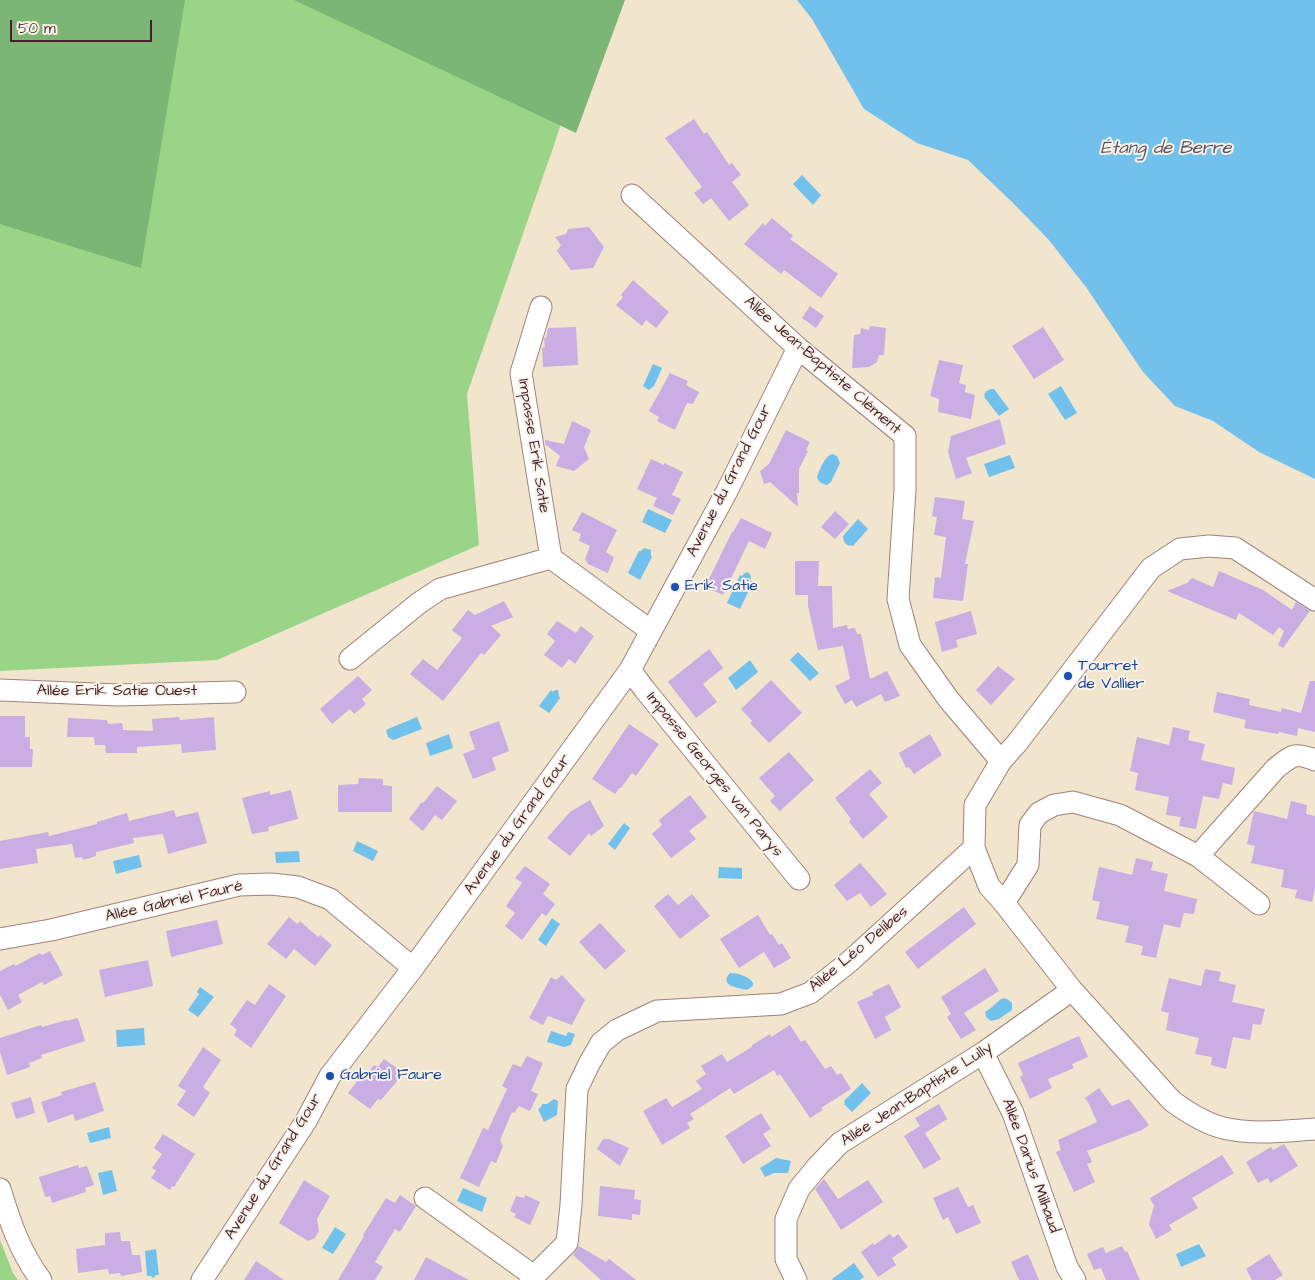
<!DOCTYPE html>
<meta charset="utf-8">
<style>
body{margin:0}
#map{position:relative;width:1315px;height:1280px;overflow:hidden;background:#f2e5cd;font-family:"Architects Daughter",sans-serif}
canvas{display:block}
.scale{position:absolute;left:10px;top:20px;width:142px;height:22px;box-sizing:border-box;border:2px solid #4a1f2b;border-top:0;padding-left:6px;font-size:15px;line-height:18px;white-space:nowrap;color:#4a1f2b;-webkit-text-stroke:4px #f7f3e8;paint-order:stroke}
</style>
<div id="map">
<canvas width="1315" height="1280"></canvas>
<div class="scale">50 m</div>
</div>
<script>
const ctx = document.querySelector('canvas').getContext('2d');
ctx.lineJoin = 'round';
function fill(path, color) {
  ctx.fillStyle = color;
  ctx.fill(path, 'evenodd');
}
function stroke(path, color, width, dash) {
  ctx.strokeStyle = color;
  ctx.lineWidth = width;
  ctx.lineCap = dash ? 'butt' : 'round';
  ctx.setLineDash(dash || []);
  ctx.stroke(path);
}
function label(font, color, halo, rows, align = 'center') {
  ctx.font = font + ' "Architects Daughter",sans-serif';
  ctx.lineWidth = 4;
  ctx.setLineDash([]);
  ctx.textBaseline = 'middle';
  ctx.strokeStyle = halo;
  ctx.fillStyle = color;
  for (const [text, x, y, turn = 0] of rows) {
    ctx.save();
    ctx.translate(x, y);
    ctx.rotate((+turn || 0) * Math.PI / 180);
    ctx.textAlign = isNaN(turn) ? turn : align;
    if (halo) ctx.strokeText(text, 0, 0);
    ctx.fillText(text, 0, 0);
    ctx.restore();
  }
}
fill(new Path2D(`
 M0 0H601L554 145 467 394 479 545 217 660 0 671Z
 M0 1240 13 1273 18 1280H0Z`), '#9ad487');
fill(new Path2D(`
 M0 0H185L141 268 0 224Z
 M294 0H625L576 133Z`), '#7bb674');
fill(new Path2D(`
 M797 0H1315V479L1259 452 1213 421 1175 406 1143 372 1086 287 1048 239 1012 202 968 160 917 143 864 109 812 19Z
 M802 175 821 195 813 205 793 184Z
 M653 364 662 368 654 386 649 390 643 386Z
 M1061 386 1077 413 1065 420 1048 394Z
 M991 389H994L1009 409 999 416 985 398C983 393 986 391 991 389Z
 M832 454 837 456 840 463 831 482 827 485C822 484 818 482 817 477 820 469 824 457 832 454Z
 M1010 455 1015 468 989 477 984 464Z
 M648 509 672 520 665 533 642 522Z
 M858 519 868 529 853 546C845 545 844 544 843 536Z
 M644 548 651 550V556L652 557 640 580 628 573 639 551H641Z
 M746 572C751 573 751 576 751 581L753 582 740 609 727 603 740 575 742 576Z
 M798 652 819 673 810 681 790 660Z
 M750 660 758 672 736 690 728 678Z
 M551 690 553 692 555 690H558L559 696 560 698 549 713 539 706Z
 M417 717 422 729 396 739 393 740 388 737 386 731 388 729Z
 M449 734 453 748 430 756 426 743Z
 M624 823 630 828 615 850 608 844Z
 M357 841 378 851 373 861 353 851Z
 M299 851 300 862 276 863 275 852Z
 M139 855 142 867 116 874 113 861Z
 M719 867 742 868V879L718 878Z
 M552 918 560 924 546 946 538 940Z
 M730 973C737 973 749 976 753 983V986L747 990C739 988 718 986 730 973Z
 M200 987 214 997 198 1017 188 1010 199 994 197 992Z
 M1001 999C1005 997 1009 1000 1012 1003V1010L999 1019 991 1021 986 1017 985 1012 992 1007Z
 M144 1028 145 1045 117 1047 116 1030Z
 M551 1031 566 1036 568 1032 575 1034 571 1045 564 1047 547 1042Z
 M862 1083 871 1093 852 1112 844 1104 845 1103 844 1101Z
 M554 1099 558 1101 557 1115 544 1122 538 1109 541 1107 542 1104H547Z
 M109 1127 111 1138 90 1143 87 1133Z
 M776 1158 791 1161 788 1173H774L765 1177 760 1168Z
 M112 1170 117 1191 103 1195 98 1173Z
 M463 1188 487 1198 482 1212 457 1201Z
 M335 1227 346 1234 333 1254 322 1248Z
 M1199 1244 1206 1256 1181 1267 1176 1254Z
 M156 1249 159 1275H156L153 1278 151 1276H147L145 1251Z
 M854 1263 864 1277 860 1280H833L832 1279Z`), '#72c0ec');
fill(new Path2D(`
 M694 119 704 134 707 132 729 165 732 163 741 175 732 182 749 205 729 221 711 198 703 204 694 193 702 187 665 138Z
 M772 218 793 236 790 239 838 274 821 298 784 270 781 274 744 244 763 223 765 226Z
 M589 227 604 247 593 268 571 270 557 251 561 245 555 237 566 234 568 229Z
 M633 280 669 312 656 328 646 320 642 326 616 305 623 297 621 295Z
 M810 306 824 316 816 328 802 318Z
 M870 326 886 328 884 355H879L877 362 869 367 852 368 854 335 860 334 861 328 869 330Z
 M576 327 578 365 543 367 542 348 545 347 544 339 545 338H546L548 328Z
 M1043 327 1064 360 1034 379 1012 346Z
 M939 360 963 365 959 383 966 385 965 392 975 395 971 419 938 412 939 399 930 396Z
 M670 373 688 381 686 385 699 392 693 404 687 403 675 430 657 421 659 417 649 411Z
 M1000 419 1006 444 966 458 972 473 956 479 948 452 951 436Z
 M572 421 591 430 584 447 589 459 574 471 556 466 560 456 545 444V440L564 444Z
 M786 430 810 442 806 450 808 451 799 469V493H797L798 507 770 482 764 484 760 471 769 464Z
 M651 459 664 465V463L683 472 672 495 681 499 673 515 653 506 657 498 637 489Z
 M935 497 965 501 962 519 974 521 965 564H968L963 601 933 598 935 577 941 578 946 537 934 535 937 517 932 516Z
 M835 511 849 524 835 539 821 527Z
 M582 512 617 530 606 552 614 557 608 573 588 564 585 559 590 546 579 541 581 534 572 530Z
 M741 518 772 533 765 549 749 541 723 595 705 587 732 532H733Z
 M795 561H819L818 586H832L833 628 847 625 848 629 855 628 857 634H861L870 679 887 671 900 696 885 702 881 694 856 707 852 700 845 704 835 686 850 679 843 646 818 650 808 606V595H795Z
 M1219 571 1263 590 1292 610 1296 602 1310 611 1283 648 1278 645 1284 631 1279 627 1273 635 1239 613 1236 620 1167 591 1187 583 1192 578 1213 587Z
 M504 601 513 617 491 626 501 635 484 655 481 653 443 701 410 674 423 659 437 670 462 638 452 630 468 610 475 615Z
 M971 611 977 634 956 640 958 647 942 652 935 622Z
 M557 621 576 633 581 626 594 636 575 664 569 659 562 668 544 655 555 641 547 634Z
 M709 649 723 668 703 684 717 702 696 718 668 682Z
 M998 666 1015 679 991 705 976 690Z
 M358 676 372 690 362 699 366 704 354 714 350 709 332 724 320 709Z
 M771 680 802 713 769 743 750 723 752 721 741 709Z
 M1310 681H1315V732L1298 728 1297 736 1279 732 1278 734 1244 728 1246 720 1213 712 1217 692 1250 699 1249 705 1281 712 1282 708 1301 713Z
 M0 716H25V737H30V749H33L32 767H0Z
 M179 717 180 720 214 717 216 750 182 753 181 744 137 747V753H106L105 745H95L94 737H67L68 718 107 720 108 724 122 723 123 730 153 731 152 719Z
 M499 721 509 751 492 758 496 770 473 779 463 754 475 749 469 732Z
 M629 724 659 744 636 776 632 773 621 788H619L615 794 592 779Z
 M1173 727 1190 731 1188 740 1205 744 1201 760 1235 768 1232 785 1223 783 1219 799 1203 796 1196 829 1179 826 1181 817 1166 815 1169 797 1135 790 1138 773 1130 771 1137 737 1169 745Z
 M930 734 942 755 914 774 909 767 906 768 899 753Z
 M789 752 814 780 780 811 770 801 775 796 759 778Z
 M870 769 882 783 869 794 888 817 863 839 849 822 851 819 835 798Z
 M359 778 383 779V785L392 786V812H338V785L358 784Z
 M437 786 457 801 442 820 435 815 423 831 409 819 422 802 423 803Z
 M291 790 298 819 268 827 269 831 252 834 242 798 270 791V795Z
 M690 795 707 817 689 831 696 839 671 858 652 834 662 825 659 820Z
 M590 800 604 826 591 836 589 833 570 856 547 838 570 812Z
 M1291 801 1307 805 1306 814 1315 816V888L1312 902 1295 898 1297 890 1281 887 1284 870 1251 863 1255 846 1247 844 1254 811 1287 819Z
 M174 810 176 817 198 812 207 843 168 854 163 834 133 838 134 843 96 852V856L83 860 82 857 75 858 72 844 36 849 38 863 0 869V841L48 832 49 836 97 824V822L127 813 129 821Z
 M1136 858 1153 862 1151 870 1168 874 1164 891 1197 899 1194 914 1184 913 1180 928 1164 924 1156 958 1141 955 1143 946 1125 942 1129 926 1096 919 1100 902 1092 900 1099 867 1132 875Z
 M860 863 887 894 871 907 860 893 847 901 834 885Z
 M525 866 550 884 543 894 555 904 546 916 542 913 522 940 505 926 515 913 506 906 522 883 515 878Z
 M668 894 678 905 692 894 710 916 680 939 654 906Z
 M964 907 976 924 918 969 905 952Z
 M758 915 770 935 772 934 779 945 782 943 791 958 774 968 764 952 739 968 720 939Z
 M289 917 297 924 300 921 318 937 320 935 332 945 315 966 294 949 286 959 267 944Z
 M217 920 223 944 171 957 166 931Z
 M600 923 626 951 605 970 579 942Z
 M50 951 63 975 44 985 42 982 18 995 22 1002 8 1010 0 995V971L14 964 15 966 40 953 42 955Z
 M148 960 153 986 105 997 99 970Z
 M985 968 999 991 964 1013 976 1030 961 1039 947 1017 951 1014 941 997Z
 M1205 969 1221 972 1219 981 1236 985 1232 1002 1265 1009 1261 1025 1253 1024 1250 1040 1233 1037 1226 1069 1211 1065 1212 1057 1195 1054 1199 1038 1166 1030 1169 1013 1161 1011 1169 978 1201 986Z
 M562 975 585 1000 572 1025 548 1016 543 1025 529 1018 551 977 556 980Z
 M269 984 286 996 251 1048 234 1035 237 1030 230 1024 247 1000 255 1005Z
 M889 984 901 1007 885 1017 891 1030 875 1039 857 1002 873 995 872 992Z
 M78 1018 85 1041 41 1055 42 1058 29 1063 30 1067 7 1075 0 1052V1038L41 1025 42 1027 67 1020V1021Z
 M790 1025 801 1042 805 1040 825 1069 831 1066 837 1075 841 1073 851 1089 821 1108 823 1110 810 1118 780 1074 777 1076 774 1070 734 1094 730 1088 690 1114 694 1119 687 1123 690 1128 662 1145 643 1111 666 1098 672 1107 702 1089 696 1081 706 1074 701 1066 722 1054 727 1062 752 1047V1045L770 1034 771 1037Z
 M1079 1036 1088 1057 1072 1064 1074 1068 1048 1079 1052 1088 1030 1099 1020 1077 1023 1075 1018 1063Z
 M203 1047 221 1060 203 1087 210 1093 194 1117 177 1105 186 1091 178 1086Z
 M527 1056 543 1063 531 1091 538 1094 530 1111 519 1106 514 1113 512 1112 500 1140 503 1146 496 1163 491 1161 479 1187 460 1178 483 1128 488 1130 507 1089 502 1086 513 1064 521 1067Z
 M384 1059 404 1073 381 1100 378 1099 370 1109 348 1093 365 1071 368 1073 374 1065 378 1067Z
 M95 1082 104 1111 75 1121 73 1114 48 1123 41 1102 62 1095 61 1092Z
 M1099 1088 1112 1106 1129 1099 1149 1125 1142 1130 1087 1151 1092 1162 1087 1164 1095 1182 1074 1192 1056 1152 1061 1150 1058 1140 1097 1122 1089 1104 1085 1098Z
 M31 1097 35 1113 16 1119 11 1103Z
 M939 1104 947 1119 925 1133 941 1159 924 1169 904 1136 920 1126 915 1118Z
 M761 1113 771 1129 763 1134 771 1146 743 1164 725 1136Z
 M163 1134 195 1154 174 1187 172 1186 170 1190 151 1178 156 1171 152 1168 162 1154 154 1148Z
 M603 1139H609L629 1148 620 1166 597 1149Z
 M1284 1144 1298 1166 1270 1183 1268 1178 1258 1183 1246 1162 1271 1147 1273 1150Z
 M1222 1155 1234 1173 1192 1198 1198 1208 1169 1225 1172 1230 1156 1239 1149 1224 1154 1206 1150 1198Z
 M78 1165 79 1168 87 1166 94 1185 85 1188 86 1192 52 1203 50 1196 45 1197 39 1177Z
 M824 1179 838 1199 868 1180 883 1202 841 1230 815 1189Z
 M304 1180 330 1196 317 1219 319 1231 315 1238 308 1241 279 1223Z
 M600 1186 635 1190 634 1199 641 1200 640 1215 632 1214V1220L598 1216Z
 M958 1187 968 1207 973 1205 981 1223 956 1234 948 1217 943 1220 933 1198Z
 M400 1195 416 1206 400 1232 395 1229 375 1262 383 1267 375 1280H338L364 1236 363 1235 386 1198 395 1203Z
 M525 1195 540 1202 530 1225 514 1217 516 1214 510 1211 516 1196 524 1198Z
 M120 1232 121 1241H130L132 1255H140L142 1272 121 1276 120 1273 109 1274 108 1269 78 1273 76 1249 105 1245V1233Z
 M890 1234 893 1238 898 1234 908 1247 892 1258 896 1265 878 1277 861 1252 873 1243 874 1245Z
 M579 1246 606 1262 609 1259 636 1280H601L573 1255Z
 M1122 1246 1125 1252 1127 1251 1140 1280H1106L1101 1268 1094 1270 1087 1254 1103 1247 1106 1253Z
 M1028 1254 1039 1280H1019L1011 1262Z
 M1269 1254 1283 1275 1275 1280H1252L1246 1269Z
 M426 1257 469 1280H414Z
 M256 1261 284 1280H244Z`), '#c9ade3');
const street = new Path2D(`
 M632 195 798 348 905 436V490L898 599 910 645 949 700 1001 761
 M541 307 521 373 551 558
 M1315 600 1235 548 1209 546 1180 549 1151 568 1017 743 1001 761 975 805 974 848 989 886 1004 903 1072 990 1172 1101C1187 1112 1204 1123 1223 1128 1253 1135 1285 1131 1315 1129
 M350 659 419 603 440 589 551 558 651 631
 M630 670 645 690 799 879
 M0 690 118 695 235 692
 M1198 856 1276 768C1293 755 1294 752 1315 760
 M1004 903 1028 865 1030 825 1039 813 1054 805 1073 802 1120 815 1198 856 1259 904
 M0 939 51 930 239 885 271 884 298 887 330 899 413 968
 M983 1053 1013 1113 1067 1267 1075 1280
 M0 1189C10 1222 20 1252 41 1280
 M425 1198 534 1276
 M202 1280 306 1121 330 1076 413 968 630 670 727 491 798 348
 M530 1280 567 1243 571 1205 577 1089 589 1064 601 1043 617 1030 657 1011 781 1004 810 993 849 962 974 848
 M796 1280 786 1259V1219L799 1189 817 1167 840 1143 983 1053 1072 990`);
stroke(street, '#9e827c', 23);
stroke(street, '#fff', 21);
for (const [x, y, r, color] of [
 [675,587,5,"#1a4fb4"],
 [1068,676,5,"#1a4fb4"],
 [330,1076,5,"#1a4fb4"]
]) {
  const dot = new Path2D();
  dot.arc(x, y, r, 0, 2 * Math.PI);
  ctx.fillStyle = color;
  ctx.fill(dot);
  stroke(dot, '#f7f3e8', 2);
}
label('16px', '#4a1f2b', '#f7f3e8', [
 ["Allée Jean-Baptiste Clément",822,366,41],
 ["Impasse Erik Satie",533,446,81],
 ["Avenue du Grand Gour",730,481,-63],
 ["Allée Erik Satie Ouest",117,692],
 ["Impasse Georges van Parys",714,775,51],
 ["Avenue du Grand Gour",518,825,-54],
 ["Allée Gabriel Fauré",174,902,-13],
 ["Allée Léo Delibes",859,950,-40],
 ["Allée Jean-Baptiste Lully",917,1095,-33],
 ["Allée Darius Milhaud",1030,1166,70],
 ["Avenue du Grand Gour",274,1167,-58]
]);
label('16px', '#164399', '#f7f3e8', [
 ["Erik Satie",685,587],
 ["Tourret",1078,667],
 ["de Vallier",1078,685],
 ["Gabriel Faure",340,1076]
], 'left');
label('italic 18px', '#564f65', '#f7f3e8', [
 ["Étang de Berre",1166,149]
]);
</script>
